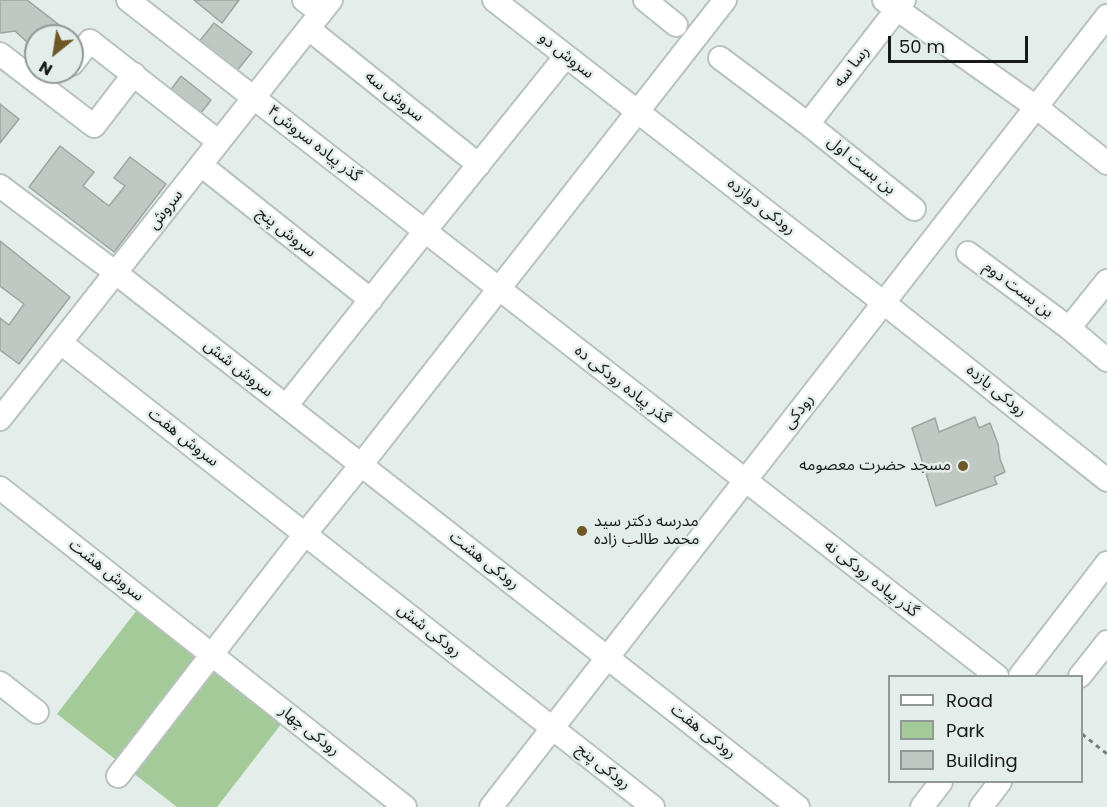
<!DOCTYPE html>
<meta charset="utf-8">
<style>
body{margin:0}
#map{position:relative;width:1107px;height:807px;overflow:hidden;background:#e3edea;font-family:Poppins,sans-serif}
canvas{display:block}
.legend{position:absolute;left:888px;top:675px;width:195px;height:108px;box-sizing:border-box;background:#e3edea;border:2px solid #919996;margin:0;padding:8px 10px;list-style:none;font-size:18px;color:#171a19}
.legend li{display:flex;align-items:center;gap:12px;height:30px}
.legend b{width:30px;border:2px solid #919996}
.north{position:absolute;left:24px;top:24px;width:60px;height:60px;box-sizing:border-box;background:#e3edea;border:2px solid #919996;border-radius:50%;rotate:210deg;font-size:16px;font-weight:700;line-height:24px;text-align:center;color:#171a19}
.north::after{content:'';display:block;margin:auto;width:21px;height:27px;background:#6f5828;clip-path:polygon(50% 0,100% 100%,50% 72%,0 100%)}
.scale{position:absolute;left:888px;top:36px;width:140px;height:27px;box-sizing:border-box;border:3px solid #171a19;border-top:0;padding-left:8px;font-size:18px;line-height:21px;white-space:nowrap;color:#171a19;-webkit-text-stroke:4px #e3edea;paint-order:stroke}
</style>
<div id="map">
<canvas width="1107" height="807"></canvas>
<ul class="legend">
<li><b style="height:8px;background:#fff"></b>Road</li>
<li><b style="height:16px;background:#a4ca9a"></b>Park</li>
<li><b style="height:16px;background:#c0c8c3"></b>Building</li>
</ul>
<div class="north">N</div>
<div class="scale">50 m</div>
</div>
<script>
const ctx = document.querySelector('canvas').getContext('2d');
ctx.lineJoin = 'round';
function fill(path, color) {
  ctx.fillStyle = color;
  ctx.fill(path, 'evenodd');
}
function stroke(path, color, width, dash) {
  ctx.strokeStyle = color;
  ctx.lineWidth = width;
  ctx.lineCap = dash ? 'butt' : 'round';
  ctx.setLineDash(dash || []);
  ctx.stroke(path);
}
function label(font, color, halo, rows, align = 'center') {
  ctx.font = font + ' Poppins,"Noto Sans Arabic",sans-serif';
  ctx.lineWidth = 5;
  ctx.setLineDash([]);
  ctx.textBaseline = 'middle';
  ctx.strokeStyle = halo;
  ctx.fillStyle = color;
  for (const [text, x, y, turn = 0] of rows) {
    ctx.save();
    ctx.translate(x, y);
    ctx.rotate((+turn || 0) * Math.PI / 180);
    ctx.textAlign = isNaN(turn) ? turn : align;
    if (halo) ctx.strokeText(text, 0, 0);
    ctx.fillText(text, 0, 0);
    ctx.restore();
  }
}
fill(new Path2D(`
 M137 610 282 723 217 807H177L57 714Z`), '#a4ca9a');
const building = new Path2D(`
 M0 0H27L80 41 72 51V36H36V62L25 53 27 42 15 31 1 33 0 32Z
 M194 0H239L222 23Z
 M214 23 252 52 236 72 198 43Z
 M181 76 211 100 197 118 167 95Z
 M0 104 19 119 0 143Z
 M60 146 94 172 83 186 109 206 125 186 114 178 130 157 166 184 114 252 29 187Z
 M0 241 70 297 19 364 0 350V318L9 325 24 304 0 286Z
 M975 417 979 428 990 423 998 444 1000 459 1005 472 994 477 997 484 936 506 912 428 935 418 939 432Z`);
fill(building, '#c0c8c3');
stroke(building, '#9ea5a0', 1.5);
const minor = new Path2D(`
 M128 0 997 676
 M304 0 321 13
 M494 0 884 303 1107 480
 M645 0 676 25
 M884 0 1036 107 1107 163
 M309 29 479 165
 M0 54 94 126 134 74
 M720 58 808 124 914 209
 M72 64 90 41 219 142
 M808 124 904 0
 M201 165 371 300
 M0 186 116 273 798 807
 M968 253 1069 328 1107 360
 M1069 328 1107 281
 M61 343 653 807
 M286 406 425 231 566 56
 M0 419 331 0
 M0 488 405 807
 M1020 676 1107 563
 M1080 676 1107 642
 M0 683 37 712
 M118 776 305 534 361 465 725 0
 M491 807 1107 16
 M922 807 941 782
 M981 807 1000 782`);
stroke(minor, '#b8c2bf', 26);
stroke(new Path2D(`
 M1082 734 1107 754`), '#787e7c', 3, [4.5, 4.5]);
stroke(minor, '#fff', 22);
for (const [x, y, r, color] of [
 [963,466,6,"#6f5828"],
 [582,531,6,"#6f5828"]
]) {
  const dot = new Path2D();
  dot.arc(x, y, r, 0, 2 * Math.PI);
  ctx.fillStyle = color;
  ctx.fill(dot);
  stroke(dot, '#e3edea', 2);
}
label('16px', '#171a19', '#e3edea', [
 ["سروش دو",566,56,38],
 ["رسا سه",852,67,-52],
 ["سروش سه",394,97,39],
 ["گذر پیاده سروش۴",314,144,38],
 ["بن بست اول",861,166,39],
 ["رودکی دوازده",761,207,38],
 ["سروش",166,210,-52],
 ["سروش پنج",286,233,38],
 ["بن بست دوم",1018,290,37],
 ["سروش شش",238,369,38],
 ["گذر پیاده رودکی ده",622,385,38],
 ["رودکی یازده",996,391,39],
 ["رودکی",799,412,-52],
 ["سروش هفت",183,438,38],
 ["رودکی هشت",484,561,38],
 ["سروش هشت",106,571,38],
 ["گذر پیاده رودکی نه",871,579,38],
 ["رودکی شش",429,631,38],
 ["رودکی چهار",309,731,38],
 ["رودکی هفت",703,732,38],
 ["رودکی پنج",603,767,38]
]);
label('16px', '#171a19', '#e3edea', [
 ["مسجد حضرت معصومه",951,466],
 ["مدرسه دکتر سید",594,522,"left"],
 ["محمد طالب زاده",594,540,"left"]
], 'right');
</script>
